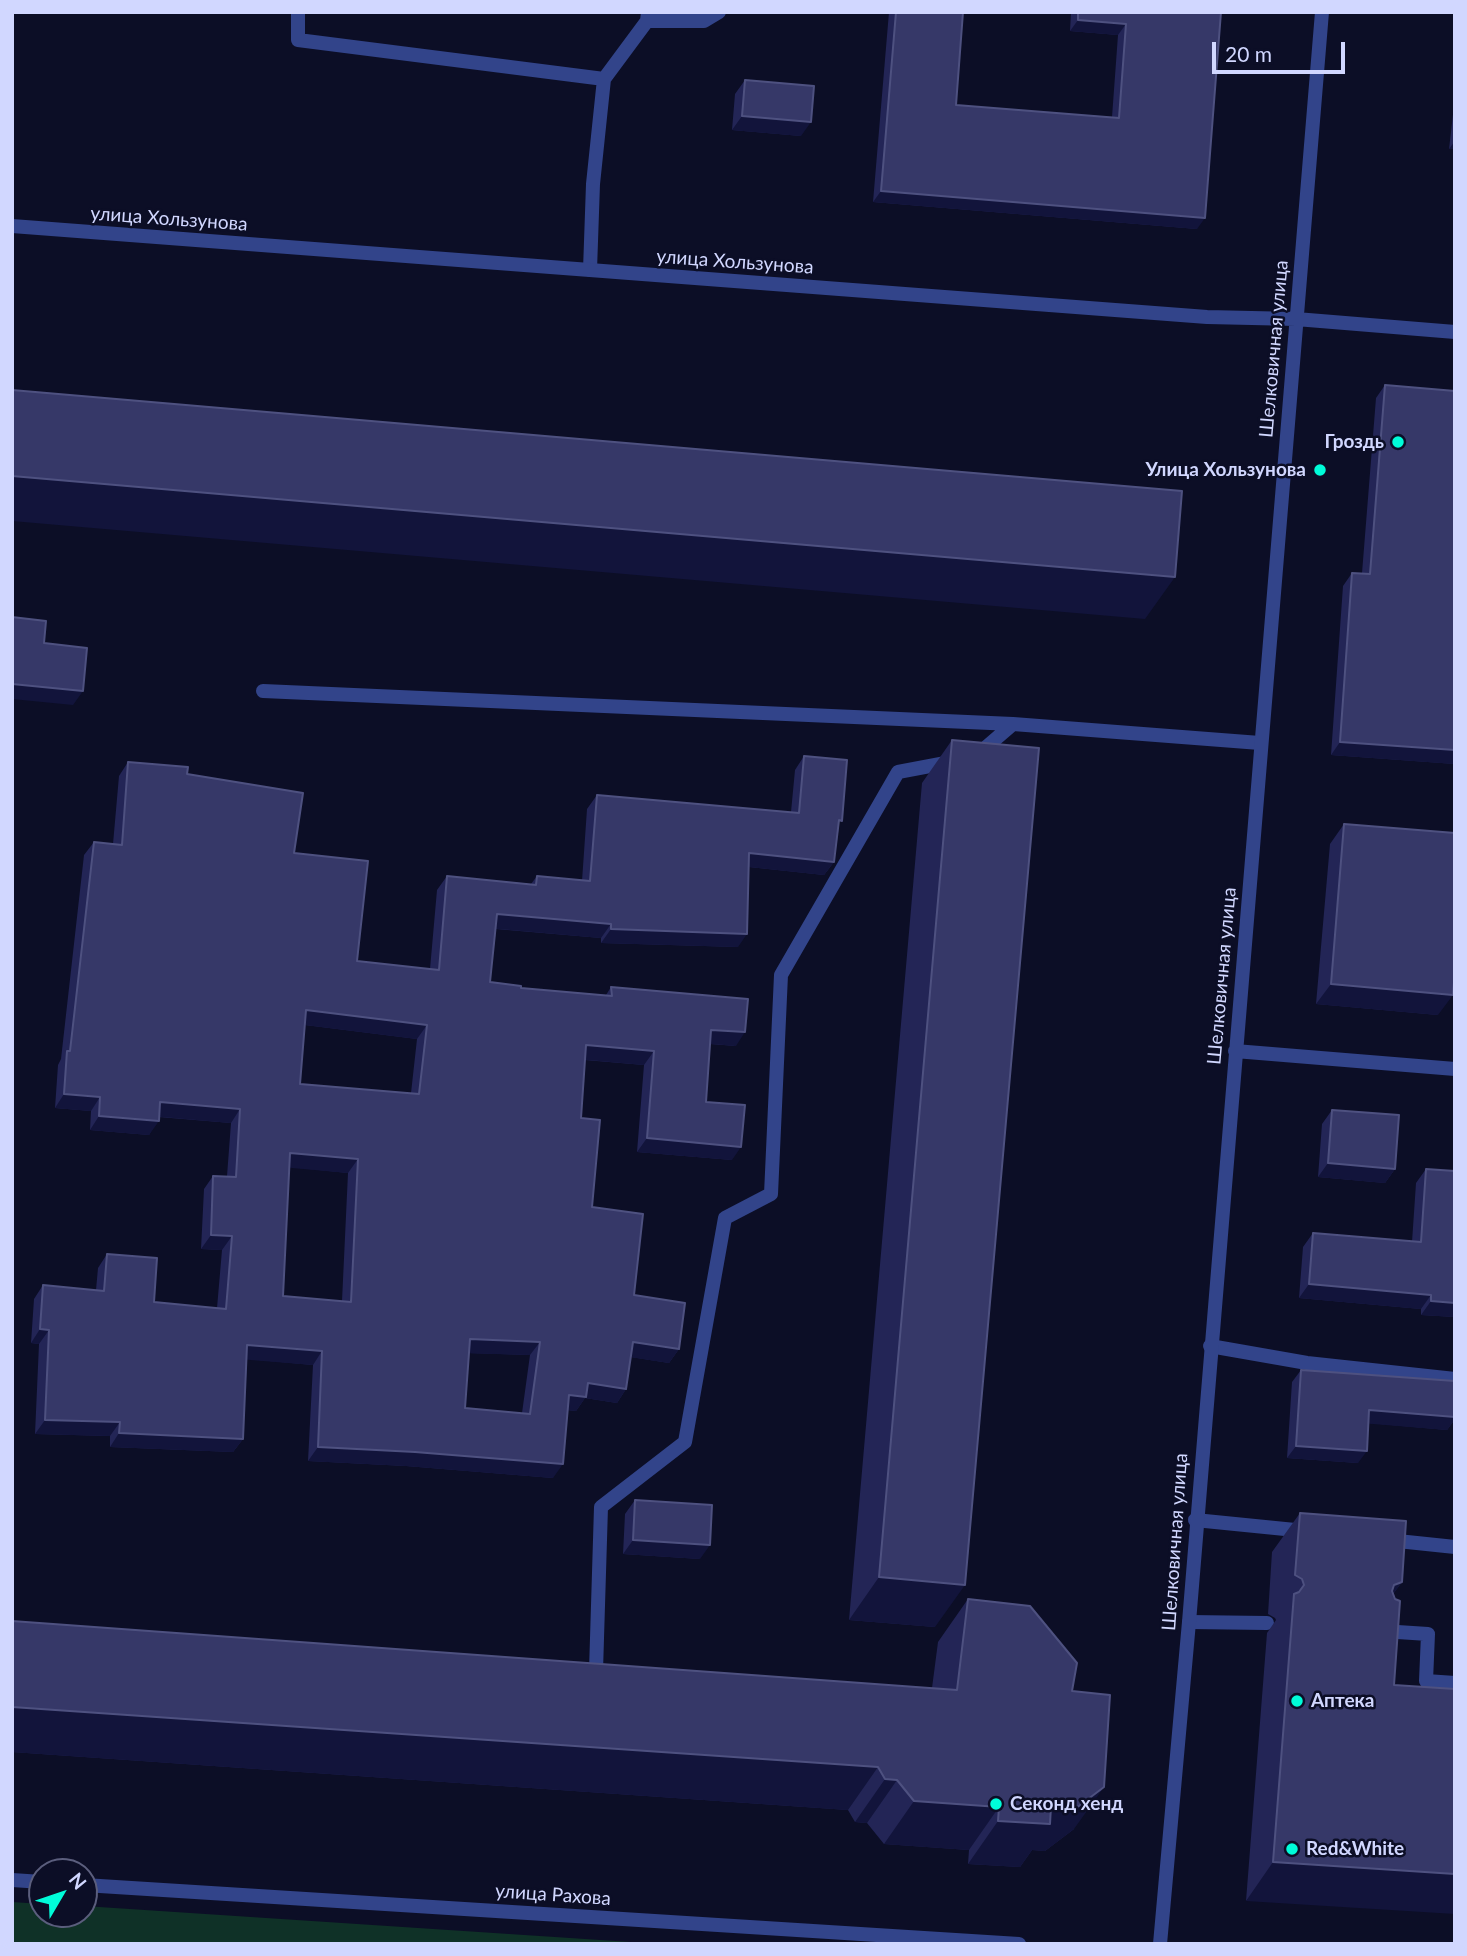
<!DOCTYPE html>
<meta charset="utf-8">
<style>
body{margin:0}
#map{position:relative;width:1467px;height:1956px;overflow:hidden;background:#0c0e26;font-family:Lato,sans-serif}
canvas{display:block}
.frame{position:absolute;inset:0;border:14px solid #d1d7ff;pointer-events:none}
.north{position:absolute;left:28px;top:1858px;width:70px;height:70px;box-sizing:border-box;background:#0c0e26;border:2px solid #5b5e7d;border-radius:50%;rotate:51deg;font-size:19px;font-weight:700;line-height:28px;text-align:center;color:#d1d7ff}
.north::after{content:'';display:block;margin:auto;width:24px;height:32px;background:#00fcd9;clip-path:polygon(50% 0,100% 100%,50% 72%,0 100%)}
.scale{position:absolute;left:1212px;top:42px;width:133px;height:32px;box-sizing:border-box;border:4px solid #d1d7ff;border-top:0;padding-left:9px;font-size:21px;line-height:24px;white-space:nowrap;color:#d1d7ff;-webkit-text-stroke:5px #0c0e26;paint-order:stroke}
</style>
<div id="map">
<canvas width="1467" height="1956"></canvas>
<div class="frame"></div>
<div class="north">N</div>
<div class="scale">20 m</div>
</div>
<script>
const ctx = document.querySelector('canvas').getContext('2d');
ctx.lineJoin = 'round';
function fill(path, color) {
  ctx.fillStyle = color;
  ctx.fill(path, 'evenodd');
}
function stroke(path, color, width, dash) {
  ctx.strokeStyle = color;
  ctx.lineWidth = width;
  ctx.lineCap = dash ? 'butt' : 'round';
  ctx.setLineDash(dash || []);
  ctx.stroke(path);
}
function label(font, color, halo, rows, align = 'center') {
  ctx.font = font + ' Lato,sans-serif';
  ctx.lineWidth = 5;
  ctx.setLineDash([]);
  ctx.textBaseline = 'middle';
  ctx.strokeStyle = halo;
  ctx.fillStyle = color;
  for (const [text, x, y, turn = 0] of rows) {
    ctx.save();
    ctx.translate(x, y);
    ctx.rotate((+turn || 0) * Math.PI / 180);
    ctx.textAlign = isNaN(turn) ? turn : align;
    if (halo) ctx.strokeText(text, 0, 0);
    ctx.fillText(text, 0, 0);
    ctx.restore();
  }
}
fill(new Path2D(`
 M12 1902 42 1904V1914H84V1906L661 1944H12Z`), '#0f3127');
stroke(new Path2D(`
 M298 12V40L604 79
 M647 21H704L719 12
 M590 270 593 184 604 79 647 21 648 12
 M263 691 1013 724 1260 743
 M977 755 1013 724
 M1210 1346 1307 1363 1455 1379
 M1195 1520 1305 1531
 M1388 1540 1455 1547
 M1189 1622 1267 1623
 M1382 1631 1428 1634 1426 1681 1455 1683
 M596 1671 601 1507 685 1442 725 1218 771 1194 781 975 898 772 951 762`), '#32448a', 14);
stroke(new Path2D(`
 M12 226 1207 317 1296 319 1455 332
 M1235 1051 1455 1069
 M12 1880 42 1882
 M84 1885 1019 1944
 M1160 1944 1189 1622 1322 12`), '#32448a', 14);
fill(new Path2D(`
 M889 12H963L956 105 1112 117 1118 35 1070 31 1071 13 1065 12H1221L1197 229 873 202Z
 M745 80 801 136 732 130 735 94Z
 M1455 97V149H1449Z
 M1385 385 1455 764 1331 755 1343 586 1352 573H1362L1376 398Z
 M952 740 935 1627 849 1620 922 783Z
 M804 756 839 826 834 862 824 875 749 867 738 947 601 943V938L496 929 490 982 521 988 606 995 611 987 736 1046 710 1044 706 1102 732 1160 637 1152 644 1065 585 1060 581 1118 592 1207 634 1295 679 1349 669 1363 631 1357 626 1389 617 1403 585 1398 576 1411 567 1410 553 1478 406 1466 308 1461 313 1365 247 1359 243 1439 233 1452 110 1447V1436L35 1434 39 1344 31 1343 34 1299 43 1285 96 1290 98 1268 107 1254 154 1302 217 1308 222 1250 201 1249 204 1189 213 1176H227L231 1123 159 1117 149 1135 90 1130 91 1111 55 1108 58 1065 61 1059 84 855 94 842 113 844 119 776 128 762 187 774 294 853 357 961 430 969 437 890 447 876 531 884 537 876 582 881 587 809 597 795 791 812 795 770ZM305 1025 417 1039 411 1093 300 1084ZM289 1167 348 1173 342 1301 283 1296ZM469 1353 530 1355 522 1413 465 1408Z
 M1344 824 1438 1015 1316 1004 1330 844Z
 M1332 1110 1395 1169 1385 1183 1318 1177 1322 1124Z
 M1426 1169 1455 1317 1421 1315V1309L1299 1298 1303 1247 1313 1233 1412 1242 1416 1183Z
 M1301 1370 1455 1417V1419L1447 1430 1368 1423 1358 1463 1287 1458 1292 1382Z
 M635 1500 700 1559 623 1554 625 1514Z
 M1300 1513 1402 1582 1393 1594 1394 1685 1455 1689 1246 1901 1267 1633 1276 1620 1275 1618 1268 1614 1272 1552Z
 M968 1599 1072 1691 1074 1829 1045 1851 1032 1850 1020 1867 968 1864 969 1850 884 1844 867 1823 855 1822 848 1810 12 1752V1621L932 1688 938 1642Z`), '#232556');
fill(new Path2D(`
 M1078 20 1126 24 1118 35 1070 31Z
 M742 116 811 122 801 136 732 130Z
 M1455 141V149H1449Z
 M881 191 1205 218 1197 229 873 202Z
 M12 476 1175 577 1145 619 12 521Z
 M12 684 83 691 73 705 12 699Z
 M1340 742 1455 750V764L1331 755Z
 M749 853 834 862 824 875 740 866Z
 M497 914 611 924 601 938 488 928Z
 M611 929 747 934 738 947 601 943Z
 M1331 984 1453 995 1438 1015 1316 1004Z
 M306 1010 427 1025 417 1039 297 1024Z
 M711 1030 745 1032 736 1046 701 1043Z
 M586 1045 654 1051 644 1065 577 1059Z
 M64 1094 100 1097 91 1111 55 1108Z
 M160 1102 240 1109 231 1123 151 1116Z
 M99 1116 159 1121 149 1135 90 1130Z
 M647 1138 741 1147 732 1160 637 1152Z
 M290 1153 358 1159 348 1173 281 1167Z
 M1328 1163 1395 1169 1385 1183 1318 1177Z
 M211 1235 232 1236 222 1250 201 1249Z
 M1309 1284 1431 1295 1421 1309 1299 1298Z
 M1431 1301 1455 1303V1317L1421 1315Z
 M40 1329 49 1330 39 1344 31 1343Z
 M470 1339 540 1342 530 1355 460 1353Z
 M633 1342 679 1349 669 1363 623 1356Z
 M247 1345 322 1351 313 1365 238 1359Z
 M588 1383 626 1389 617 1403 585 1398 576 1411 559 1409 569 1395Z
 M1369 1410 1455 1417V1419L1447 1430 1361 1423Z
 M45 1420 120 1422 110 1436 35 1434Z
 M119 1433 243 1439 233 1452 110 1447Z
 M1296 1446 1367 1451 1358 1463 1287 1458Z
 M318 1447 415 1452 563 1464 553 1478 406 1466 308 1461Z
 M633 1540 710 1545 700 1559 623 1554Z
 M879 1577 965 1585 935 1627 849 1620Z
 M1402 1582 1374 1620 1394 1585Z
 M12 1707 878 1767 848 1810 12 1752Z
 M885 1779 897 1780 867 1823 855 1822Z
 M1104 1787 1074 1829 1045 1851 1032 1850 1020 1867 968 1864 998 1821 1051 1806Z
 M914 1801 999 1807 969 1850 884 1844Z
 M1273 1862 1455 1874V1914L1246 1901Z`), '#12143b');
const building = new Path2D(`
 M896 12H963L956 105 1119 118 1126 24 1078 20V12H1221L1205 218 881 191Z
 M745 80 814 86 811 122 742 116Z
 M1385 385 1455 391V750L1340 742 1352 573 1370 574Z
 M12 390 1182 491 1175 577 12 476Z
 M12 617 46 621 44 643 87 648 83 691 12 684Z
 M952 740 1039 748 965 1585 879 1577Z
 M804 756 847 760 842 821 839 820 834 862 749 853 747 934 611 929V924L497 914 490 982 521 986V988L612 996 611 987 748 999 745 1032 711 1030 706 1102 745 1105 741 1147 647 1138 654 1051 586 1045 581 1118 600 1120 592 1207 643 1214 634 1295 685 1303 679 1349 633 1342 626 1389 588 1383 586 1397 569 1395 563 1464 415 1452 318 1447 322 1351 247 1345 243 1439 119 1433 120 1422 45 1420 49 1330 40 1329 43 1285 104 1291 107 1254 157 1258 154 1302 226 1309 232 1236 211 1235 213 1176 236 1177 240 1109 160 1102 159 1121 99 1116 100 1097 64 1094 67 1051H70L94 842 122 845 128 762 188 767 187 774 303 793 294 853 368 861 357 961 439 970 447 876 536 885 537 876 590 881 597 795 799 813ZM306 1010 427 1025 419 1094 300 1084ZM290 1153 358 1159 351 1302 283 1296ZM470 1339 540 1342 530 1414 465 1408Z
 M1344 824 1455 833V969L1453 995 1331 984Z
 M1332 1110 1399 1115 1395 1169 1328 1163Z
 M1426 1169 1455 1171V1303L1431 1301V1295L1309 1284 1313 1233 1421 1242Z
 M1301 1370 1455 1381V1417L1369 1410 1367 1451 1296 1446Z
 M635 1500 712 1505 710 1545 633 1540Z
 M1300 1513 1406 1521 1402 1582 1394 1585 1392 1591 1395 1599 1400 1601 1394 1685 1455 1689V1874L1273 1862 1294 1594 1299 1592 1304 1585 1302 1579 1295 1575Z
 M968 1599 1030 1606 1077 1663 1072 1691 1110 1695 1104 1787 1075 1809 1051 1806 1050 1824 998 1821 999 1807 914 1801 897 1780 885 1779 878 1767 12 1707V1621L957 1690Z`);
fill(building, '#363868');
stroke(building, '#4e5180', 2);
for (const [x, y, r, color] of [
 [1398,442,7,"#00fcd9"],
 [1320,470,7,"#00fcd9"],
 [1297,1701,7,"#00fcd9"],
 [996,1804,7,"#00fcd9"],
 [1292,1849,7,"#00fcd9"]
]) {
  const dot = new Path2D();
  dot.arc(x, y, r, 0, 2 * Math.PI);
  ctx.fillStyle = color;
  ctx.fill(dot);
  stroke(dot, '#0c0e26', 2.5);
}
label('19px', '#d1d7ff', '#0c0e26', [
 ["улица Хользунова",169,219,4],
 ["улица Хользунова",735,262,4],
 ["Шелковичная улица",1274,349,-85],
 ["Шелковичная улица",1222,976,-85],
 ["Шелковичная улица",1175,1542,-86],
 ["улица Рахова",553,1895,4]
]);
label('bold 19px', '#d1d7ff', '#0c0e26', [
 ["Гроздь",1384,442,"right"],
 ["Улица Хользунова",1306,470,"right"],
 ["Аптека",1311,1701],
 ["Секонд хенд",1010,1804],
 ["Red&White",1306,1849]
], 'left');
</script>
